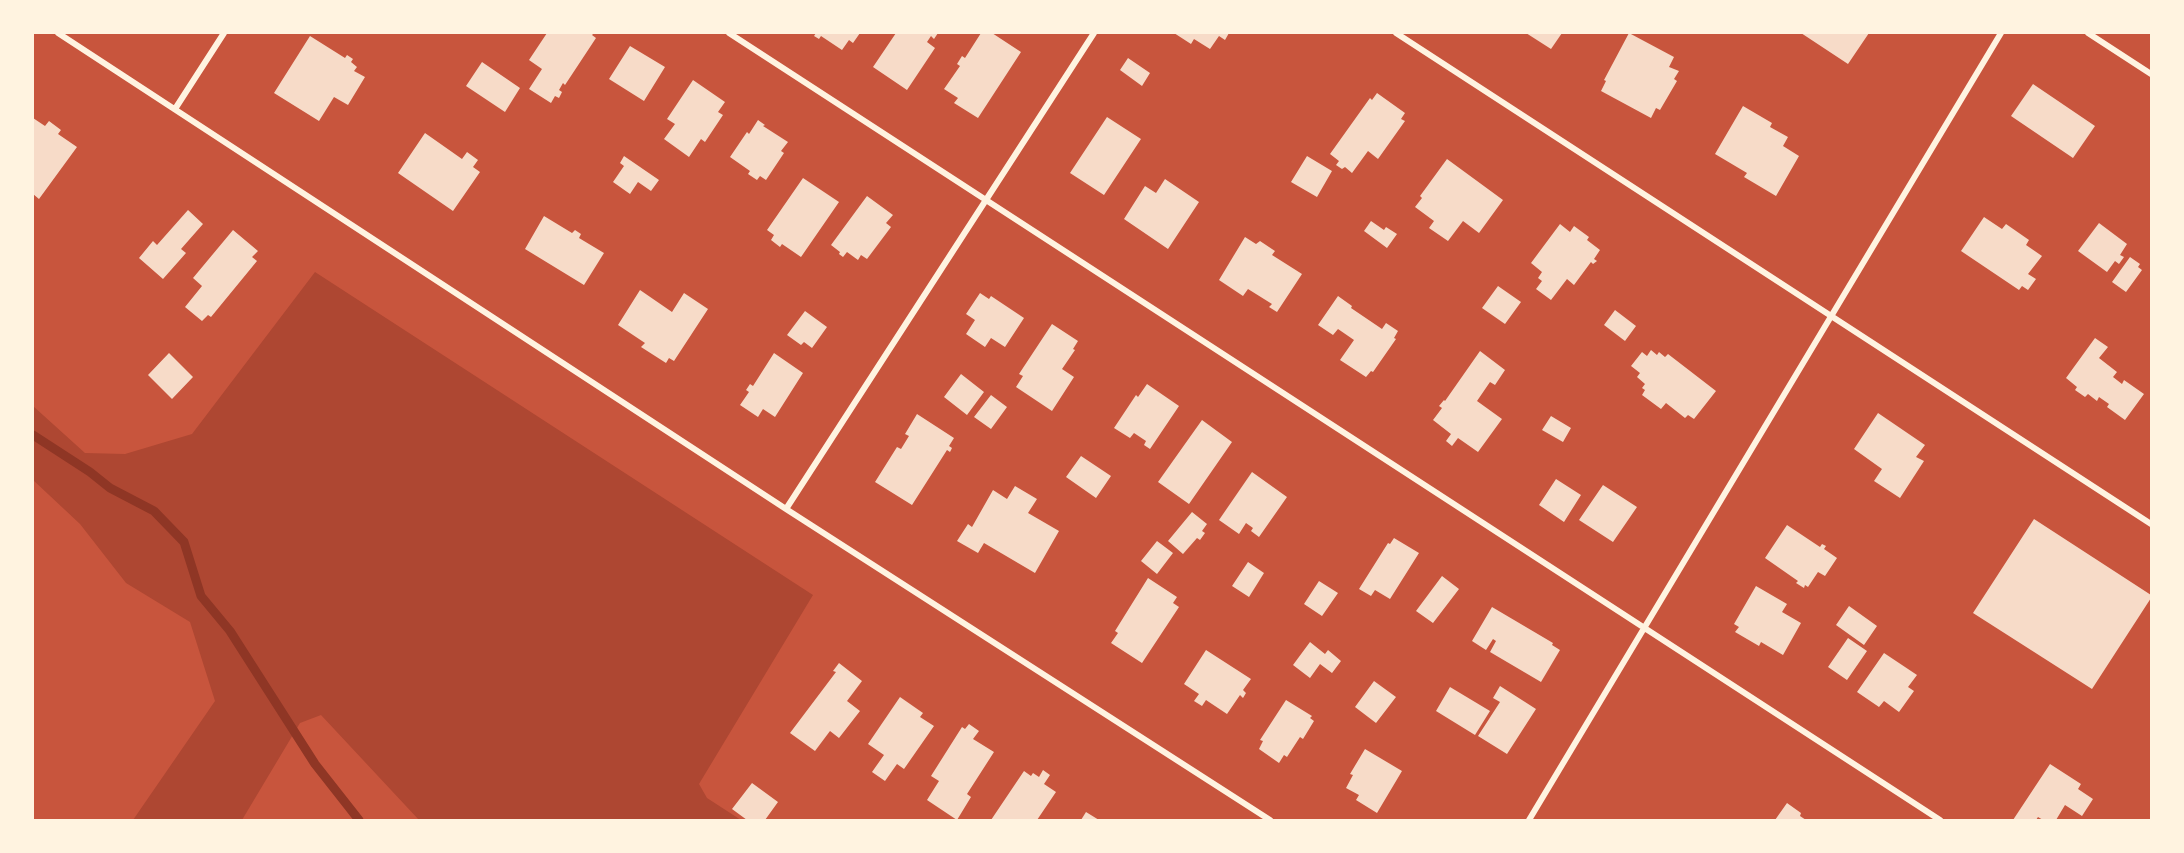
<!DOCTYPE html>
<style>
body{margin:0}
#map{position:relative;width:2184px;height:853px;overflow:hidden;background:#c8553d;font-family:"Playfair Display",serif}
canvas{display:block}
.frame{position:absolute;inset:0;border:34px solid #fff3e0;pointer-events:none}
</style>
<div id="map">
<canvas width="2184" height="853"></canvas>
<div class="frame"></div>
</div>
<script>
const ctx = document.querySelector('canvas').getContext('2d');
ctx.lineJoin = 'round';
function fill(path, color) {
  ctx.fillStyle = color;
  ctx.fill(path, 'evenodd');
}
function stroke(path, color, width, dash) {
  ctx.strokeStyle = color;
  ctx.lineWidth = width;
  ctx.lineCap = dash ? 'butt' : 'round';
  ctx.setLineDash(dash || []);
  ctx.stroke(path);
}
fill(new Path2D(`
 M315 272 813 595 699 784 707 798 741 820H419L321 715 300 723 242 820H133L215 701 190 622 126 583 80 524 33 480V406L85 453 125 454 192 434Z`), '#ae4732');
stroke(new Path2D(`
 M33 435 90 472 110 488 154 511 184 542 201 596 230 631 315 764 359 820`), '#8f3625', 9);
fill(new Path2D(`
 M547 33H594L592 35 596 38 565 85 563 83 559 90 562 92 559 98 555 96 551 103 529 89 542 69 529 60Z
 M816 33H860L853 43 849 40 842 50 821 36 819 39 814 36Z
 M896 33H938L934 39 931 36 927 42 935 48 907 90 873 67Z
 M981 33H992L1021 52 978 118 954 103 958 98 944 89 960 66 957 64 962 56 965 58Z
 M1174 33H1229L1225 40 1219 36 1210 49 1194 39 1191 44Z
 M1526 33H1562L1551 49Z
 M1629 33 1674 57 1669 67 1679 71 1674 79 1677 81 1660 110 1656 108 1651 118 1601 91 1606 81 1604 80Z
 M1801 33H1869L1848 64Z
 M310 36 345 58 347 55 353 59 351 62 357 67 354 71 365 77 348 105 334 97 319 121 274 93Z
 M630 46 665 67 644 101 609 79Z
 M1128 58 1150 73 1142 86 1120 70Z
 M482 62 520 88 505 112 466 86Z
 M693 80 725 102 718 112 723 115 705 142 701 139 689 157 664 139 675 124 667 119Z
 M2033 84 2095 126 2073 158 2011 116Z
 M1377 93 1405 113 1401 119 1405 121 1378 159 1368 151 1352 173 1345 167 1342 169 1336 165 1339 161 1330 154 1370 98 1372 100Z
 M1743 106 1772 123 1770 127 1788 137 1783 146 1799 156 1776 196 1744 177 1747 173 1715 154Z
 M1107 117 1141 139 1104 195 1070 173Z
 M33 118 45 126 49 121 61 130 58 134 77 147 39 199 33 194Z
 M758 120 765 125 763 126 788 142 781 151 784 153 766 180 760 176 757 180 748 174 750 171 730 157 747 132 749 134Z
 M425 133 462 159 467 152 478 160 473 167 480 172 453 211 398 173Z
 M624 156 659 180 651 191 638 182 630 194 613 182 624 166 620 163Z
 M1307 156 1332 171 1317 197 1291 182Z
 M1447 159 1503 200 1479 233 1463 221 1448 241 1429 228 1434 221 1415 207 1422 198 1420 196Z
 M803 178 839 202 801 257 782 244 780 247 771 240 774 235 767 230Z
 M1165 179 1199 202 1168 249 1124 219 1145 186 1156 193Z
 M867 196 893 215 886 223 891 227 867 259 861 255 858 260 847 252 843 257 839 254 840 252 831 245Z
 M188 210 203 224 181 249 186 253 163 279 139 258 153 241 157 245Z
 M544 216 572 233 575 230 581 234 579 238 604 253 584 285 525 249Z
 M1984 217 2002 229 2006 224 2029 240 2026 245 2042 256 2028 274 2036 279 2028 290 2022 286 2019 290 1961 251Z
 M1371 221 1384 230 1386 227 1397 234 1387 248 1364 231Z
 M2099 223 2127 244 2120 255 2124 257 2119 264 2115 261 2107 272 2078 251Z
 M1560 224 1570 232 1574 226 1589 237 1587 240 1600 250 1594 259 1597 261 1593 264 1591 262 1574 285 1567 279 1551 300 1536 289 1542 281 1538 278 1542 272 1531 263Z
 M233 230 258 251 252 257 257 261 211 317 208 315 202 321 185 307 202 286 193 278Z
 M1245 237 1256 244 1260 241 1275 251 1272 255 1302 274 1277 312 1269 307 1272 304 1248 289 1243 296 1219 280Z
 M2130 257 2140 264 2138 267 2142 270 2126 292 2112 282Z
 M1498 286 1521 302 1505 324 1482 308Z
 M640 290 672 312 684 293 708 309 674 361 669 358 666 363 641 347 645 343 618 325Z
 M980 293 989 299 991 296 1024 318 1005 347 991 338 985 347 966 334 975 320 966 314Z
 M1338 296 1352 306 1351 308 1382 329 1386 323 1398 331 1394 338 1396 339 1373 372 1371 371 1366 377 1340 360 1354 340 1338 329 1333 335 1318 325Z
 M1615 310 1636 326 1625 341 1604 325Z
 M805 311 827 327 812 348 804 342 801 345 787 335Z
 M1052 324 1078 341 1073 349 1075 350 1062 369 1074 377 1052 411 1016 387 1023 376 1019 374Z
 M2095 338 2108 347 2099 358 2117 372 2113 377 2122 384 2124 380 2144 394 2125 420 2107 407 2109 404 2099 397 2097 401 2088 394 2085 397 2075 390 2077 387 2066 378Z
 M1651 350 1657 355 1659 352 1665 357 1668 354 1716 391 1694 419 1688 415 1685 418 1666 403 1661 409 1642 395 1645 390 1642 388 1645 384 1637 377 1640 373 1631 366 1642 352 1647 356Z
 M1480 351 1505 370 1495 385 1490 382 1477 401 1502 419 1478 452 1458 438 1452 446 1446 441 1451 434 1433 420 1442 408 1439 406 1444 400 1445 401Z
 M169 353 193 377 172 399 148 375Z
 M774 353 803 373 775 417 763 409 758 417 740 405 749 392 746 390 750 384 753 386Z
 M961 374 984 392 967 415 944 397Z
 M1147 384 1179 406 1150 449 1144 445 1146 441 1134 433 1130 438 1114 428 1136 395 1138 397Z
 M991 395 1007 407 991 429 974 417Z
 M1878 413 1925 445 1916 457 1924 461 1900 498 1874 481 1882 469 1854 449Z
 M917 414 954 438 949 446 952 448 950 452 947 450 912 505 875 482 897 447 901 449 909 436 905 434Z
 M1551 416 1571 428 1563 442 1542 430Z
 M1202 420 1232 442 1189 504 1158 482Z
 M1081 456 1111 476 1096 498 1066 477Z
 M1252 472 1287 497 1259 537 1251 531 1253 528 1246 523 1239 534 1219 520Z
 M1556 479 1581 495 1564 522 1539 505Z
 M1603 485 1637 507 1613 542 1579 520Z
 M1015 486 1037 499 1028 513 1059 531 1035 573 984 543 978 553 957 541 968 524 972 527 993 490 1007 499Z
 M1192 512 1207 524 1202 531 1205 533 1200 540 1197 538 1183 554 1168 541Z
 M2034 519 2151 595V598L2092 689 1973 613Z
 M1787 525 1820 547 1822 544 1826 546 1824 549 1837 558 1825 576 1818 572 1808 587 1805 585 1804 588 1796 583 1798 581 1765 558Z
 M1394 538 1419 553 1390 599 1375 590 1371 596 1359 589 1388 543 1390 544Z
 M1157 541 1173 553 1157 574 1141 561Z
 M1248 562 1264 573 1249 597 1232 586Z
 M1442 576 1459 589 1433 623 1416 611Z
 M1148 578 1177 597 1173 603 1179 607 1142 663 1111 643 1118 633 1115 631Z
 M1319 581 1338 593 1322 616 1304 604Z
 M1756 586 1787 604 1782 612 1801 623 1783 655 1761 642 1759 646 1735 632 1739 627 1734 624Z
 M1849 606 1877 626 1864 645 1836 625Z
 M1492 607 1553 643 1552 645 1560 650 1541 682 1490 652 1496 641 1493 639 1486 650 1472 641Z
 M1848 638 1867 651 1847 680 1828 667Z
 M1310 642 1325 654 1328 650 1341 661 1332 673 1320 664 1310 678 1293 665Z
 M1206 650 1251 679 1243 690 1246 693 1243 698 1240 695 1227 714 1206 700 1202 706 1194 701 1199 694 1184 684Z
 M1884 653 1917 675 1908 687 1914 691 1899 712 1884 701 1879 707 1857 692Z
 M839 663 862 681 847 701 860 711 839 738 830 731 815 751 790 733 836 672 833 671Z
 M1374 681 1396 697 1376 723 1355 707Z
 M1500 686 1536 709 1507 754 1478 736 1500 702 1493 698Z
 M1450 687 1490 711 1475 735 1436 711Z
 M900 697 923 713 920 717 934 726 904 769 897 764 885 781 872 772 884 755 868 744Z
 M1286 700 1312 716 1310 718 1314 721 1303 739 1300 737 1287 757 1284 755 1279 763 1259 749 1263 741 1260 740Z
 M969 724 979 731 973 739 994 752 967 794 971 797 957 820 927 800 939 781 931 776 962 727 965 729Z
 M1365 749 1402 771 1377 813 1356 800 1359 795 1346 788 1353 775 1350 774Z
 M2050 764 2081 784 2078 789 2093 799 2082 816 2065 805 2056 820H2043L2038 817 2036 820H2013Z
 M1043 770 1050 775 1044 784 1056 792 1037 820H991L1024 771 1031 776 1033 773 1039 777Z
 M752 783 778 802 765 820H747L732 809Z
 M1787 803 1801 813 1800 816 1806 820H1775Z
 M1086 812 1099 820H1081Z`), '#f7dbc8');
stroke(new Path2D(`
 M58 33 786 509 1270 820
 M729 33 1940 820
 M1396 33 2151 524
 M2088 33 2151 74
 M175 109 224 33
 M786 509 1094 33
 M1529 820 2001 33`), '#fff3e0', 6);
</script>
